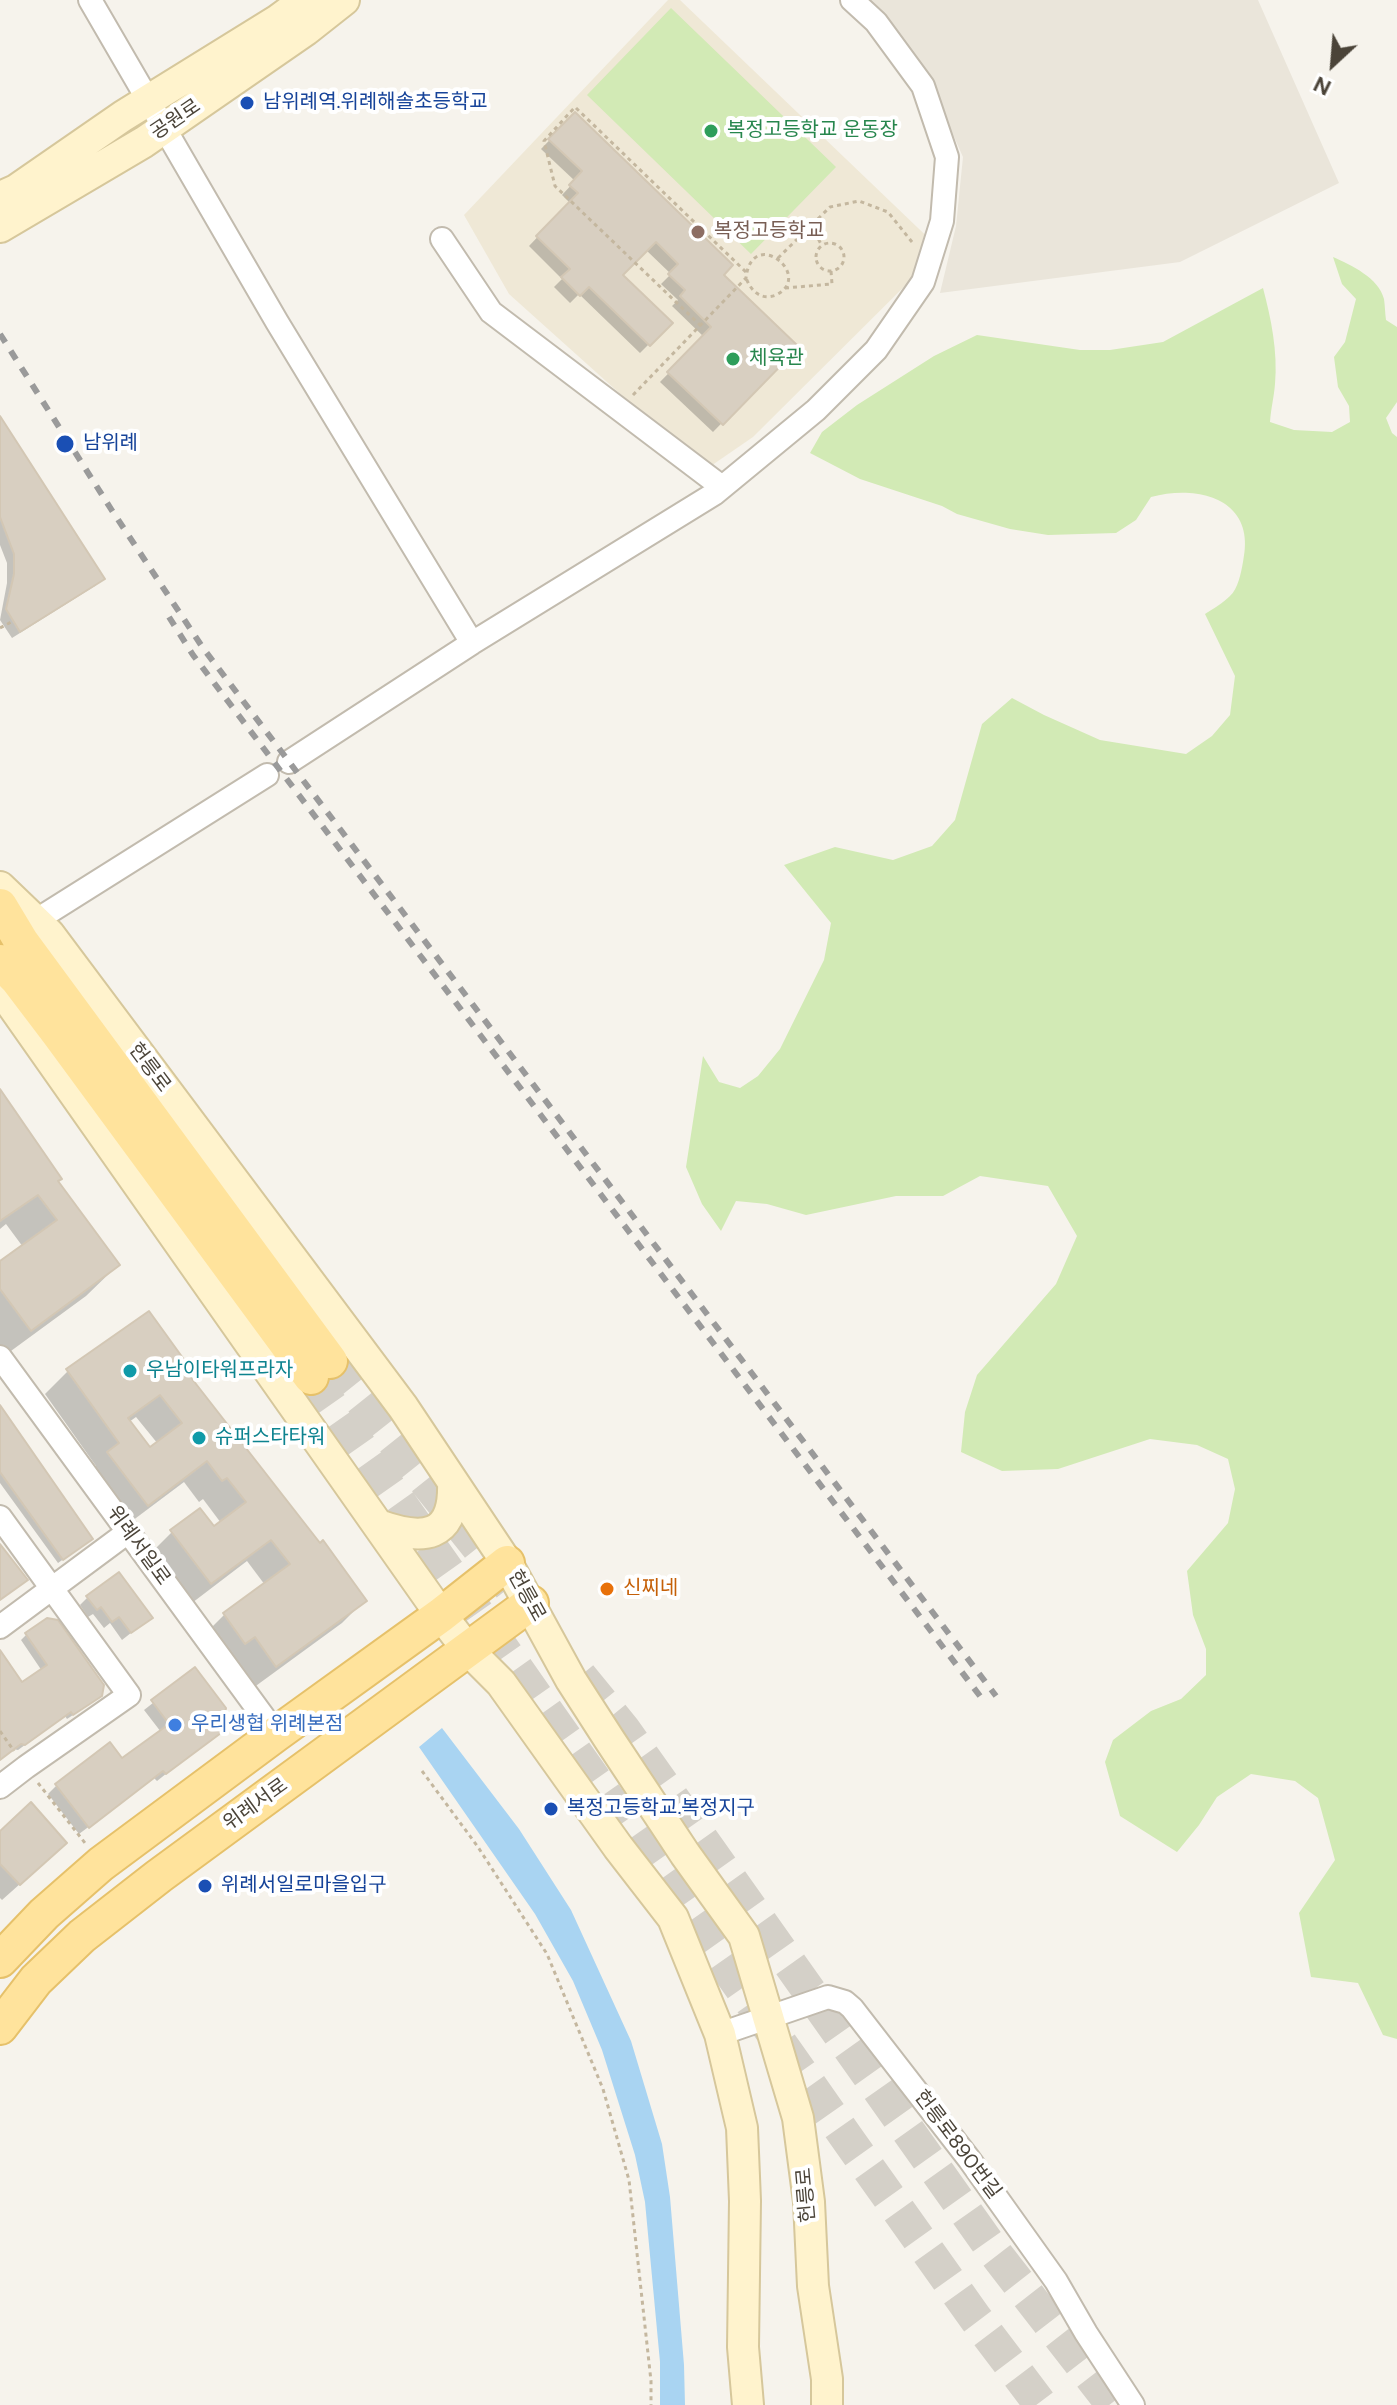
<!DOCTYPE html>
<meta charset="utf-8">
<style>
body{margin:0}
#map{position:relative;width:1397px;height:2405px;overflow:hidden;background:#f6f3ec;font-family:"DM Sans",sans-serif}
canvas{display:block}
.north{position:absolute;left:1293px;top:24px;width:80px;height:80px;-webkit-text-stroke:6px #fff;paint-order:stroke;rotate:206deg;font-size:22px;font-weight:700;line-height:32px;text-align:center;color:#4b4439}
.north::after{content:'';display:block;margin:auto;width:28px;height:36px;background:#4b4439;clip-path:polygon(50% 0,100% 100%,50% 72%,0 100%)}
</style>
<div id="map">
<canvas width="1397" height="2405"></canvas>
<div class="north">N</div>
</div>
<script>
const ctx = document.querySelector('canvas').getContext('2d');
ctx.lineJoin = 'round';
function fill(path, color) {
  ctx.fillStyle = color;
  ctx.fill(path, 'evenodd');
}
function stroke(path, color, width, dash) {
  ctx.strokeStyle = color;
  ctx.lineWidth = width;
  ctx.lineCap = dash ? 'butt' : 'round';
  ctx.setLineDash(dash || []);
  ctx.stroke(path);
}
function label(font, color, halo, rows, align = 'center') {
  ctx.font = font + ' "DM Sans","Noto Sans KR",sans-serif';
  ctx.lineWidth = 8;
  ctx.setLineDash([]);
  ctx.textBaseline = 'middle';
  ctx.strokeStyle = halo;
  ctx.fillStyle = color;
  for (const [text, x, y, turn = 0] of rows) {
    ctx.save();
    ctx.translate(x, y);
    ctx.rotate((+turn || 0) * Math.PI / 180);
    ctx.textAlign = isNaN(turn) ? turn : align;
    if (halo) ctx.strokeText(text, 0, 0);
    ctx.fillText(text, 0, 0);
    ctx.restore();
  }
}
fill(new Path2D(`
 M866 0H1258L1339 183 1180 262 940 293 956 226 963 157 931 85Z`), '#eae5da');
fill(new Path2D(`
 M668 0H680L941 250 753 437 705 470 509 294 464 215Z`), '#efe8d6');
fill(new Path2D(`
 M671 8 836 167 751 254 587 95Z
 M1333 257C1351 265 1379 278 1384 299 1385 306 1385 313 1386 320L1397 327V402L1386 418 1392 433 1397 437V2039L1383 2035 1358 1983 1311 1977 1299 1913 1335 1860 1318 1798 1295 1781 1251 1774 1217 1797 1199 1825 1177 1852 1120 1816 1105 1762 1113 1740 1151 1711 1181 1699 1206 1675V1649L1193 1615 1187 1571 1228 1523 1235 1489 1228 1459 1197 1445 1150 1439 1058 1469 1002 1471 961 1452 965 1412 977 1375 1056 1284 1077 1236 1048 1186 980 1176 943 1196H896L806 1215 767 1204 736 1201 721 1231 702 1204 686 1167 703 1056 719 1082 740 1088 758 1076 780 1049 824 960 831 923 784 865 835 847 893 860 932 846 955 820 982 724 1012 698 1044 715 1100 740 1186 754 1212 736 1230 715 1235 676 1205 614C1213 609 1223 603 1230 596 1238 589 1241 573 1243 562 1257 500 1200 484 1151 497L1136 520 1116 533 1048 535 1010 529 957 514 942 506 860 479 810 453 822 432 857 405 934 356 977 335 1080 350H1110L1163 342 1263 288C1271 318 1278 352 1275 384 1274 397 1271 408 1270 422L1294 430 1332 432 1350 422 1349 406 1338 387 1334 357 1345 342 1356 299 1342 284Z`), '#d2eab5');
fill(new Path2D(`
 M442 1728 519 1829 571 1910 631 2041 662 2144 670 2197 684 2365 685 2405H660V2362L645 2202 635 2155 602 2050 573 1981 535 1914 419 1747Z`), '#a9d4f2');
fill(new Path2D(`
 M575 114 721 275 796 347 713 432 660 382 704 337 672 306 678 300 661 284 671 274 646 250 621 275 670 323 640 353 579 294 570 303 554 287 562 279 529 246 570 203 562 195 575 181 541 149Z
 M0 419 102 579 95 586 12 638 0 620 7 583V563L0 545Z
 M0 1092 56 1181 118 1265 86 1296 0 1359V1263L23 1247 6 1224 0 1229Z
 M68 1371 186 1376 365 1600 342 1623 253 1688 201 1638 224 1615 265 1585 247 1561 188 1606 149 1555 172 1532 213 1529 221 1523 203 1499 199 1502 184 1482 124 1527 85 1476 96 1466 45 1394ZM136 1417 158 1444 150 1450 129 1422Z
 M0 1409 85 1544 58 1563 0 1483Z
 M88 1597 150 1618 122 1640 110 1623 104 1628 93 1614 88 1617 80 1605Z
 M27 1634 94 1701 67 1719 65 1716 18 1750 13 1749 0 1759V1656L22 1685 42 1671 21 1640Z
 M195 1670 219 1732 157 1781 154 1778 79 1834 48 1794 56 1786 122 1761 161 1732 144 1710Z
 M0 1833 48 1859 2 1900 0 1898Z`), '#0003');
const building = new Path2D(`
 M575 112 733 265 724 275 799 347 723 425 667 372 711 327 680 296 685 290 668 274 678 264 656 242 623 275 673 323 650 346 589 287 580 296 561 277 570 269 536 236 578 193 569 185 582 171 548 139Z
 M0 416 105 579 20 632 6 609 14 574V554L0 517Z
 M0 1089 62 1179 58 1181 120 1265 31 1331 0 1289V1261L57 1220 38 1195 0 1221Z
 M149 1311 193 1372 189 1375 320 1543 323 1540 367 1601 276 1667 255 1637 245 1644 223 1613 290 1564 271 1540 211 1584 170 1530 200 1508 214 1526 246 1502 227 1478 222 1481 207 1461 148 1506 107 1452 119 1443 66 1369ZM160 1395 182 1423 150 1447 128 1418Z
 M0 1405 93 1539 63 1560 0 1472Z
 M0 1544 28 1580 0 1600Z
 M119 1572 153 1618 131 1633 119 1617 112 1622 101 1607 97 1610 86 1596Z
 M47 1618 58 1620 99 1678 104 1685 102 1696 73 1715 71 1712 25 1745 21 1744 0 1760V1650L22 1682 47 1665 25 1633Z
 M195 1667 226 1708 221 1733 166 1774 163 1771 89 1828 55 1784 110 1742 122 1758 169 1724 151 1700Z
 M31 1802 67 1843 20 1885 0 1864V1831Z`);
fill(building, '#d8cfc1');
stroke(building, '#d3c7b4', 2);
stroke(new Path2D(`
 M330 1361 510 1587
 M311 1377 849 2141 976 2319 1041 2405
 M580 1676 624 1730 992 2249 1113 2405`), '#d4d0c8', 34, [34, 17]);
const street = new Path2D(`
 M90 0 277 322 472 643
 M442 239 491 312 722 487
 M289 762 472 643 714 494 816 410 876 350 923 282 942 221 947 157 923 86 876 22 852 0
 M35 921 267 775
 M0 1357 276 1734
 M0 1517 129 1695 26 1767 0 1787
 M0 1627 128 1532
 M720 2034 828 1997 845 2002 852 2008 969 2159 1056 2281 1086 2333 1133 2405`);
const secondary = new Path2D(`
 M0 197 16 190 123 116 278 20 305 0
 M0 227 144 142 306 30 344 0
 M0 887 49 934 403 1407 507 1563 571 1680 609 1739 685 1854 744 1936 798 2118 809 2202 813 2286 827 2379V2405
 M0 988 441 1615 468 1650 501 1683 618 1847 673 1918 720 2034 742 2128 745 2201 743 2347 748 2405
 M378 1525C423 1541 455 1539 453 1482`);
const primary = new Path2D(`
 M0 906 21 941 330 1361
 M0 962 17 979 58 1033 311 1377
 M0 1960 44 1914 101 1864 276 1734 441 1615 507 1563
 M0 2027 36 1980 82 1936 159 1876 531 1603`);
stroke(street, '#c2bbae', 26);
stroke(secondary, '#d6c79b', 34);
stroke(primary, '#e6c16a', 38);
stroke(new Path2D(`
 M811 225 822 246
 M816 257a14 14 0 1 1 28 0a14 14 0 1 1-28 0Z
 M778 258 830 207 859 201 888 212 912 242
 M785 288 832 284 831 271
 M701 326 555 186 544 141 575 107 746 272
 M633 395 746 278C752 225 815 276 776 295 761 301 751 291 746 278
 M0 628 13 621
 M0 1731 14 1751
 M422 1771 478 1847 547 1954 603 2089 629 2180 651 2381V2405
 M38 1783 85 1843`), '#c4b79f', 3, [4, 4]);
stroke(street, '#fff', 22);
stroke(secondary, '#fff3cd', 30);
stroke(primary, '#ffe39c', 34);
stroke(new Path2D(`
 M0 334 111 509 203 648 996 1696
 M169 617 193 655 986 1704`), '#9a9a9a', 6, [10, 10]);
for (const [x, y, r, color] of [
 [247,103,8,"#1a4fb4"],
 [711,131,8,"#2e9e5b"],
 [698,232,8,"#8d6e63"],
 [733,359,8,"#2e9e5b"],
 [65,444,10,"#1a4fb4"],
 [130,1371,8,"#0f9aa8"],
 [199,1438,8,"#0f9aa8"],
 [607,1589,8,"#e8710a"],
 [175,1725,8,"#3f7fe0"],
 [551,1809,8,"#1a4fb4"],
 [205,1886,8,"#1a4fb4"]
]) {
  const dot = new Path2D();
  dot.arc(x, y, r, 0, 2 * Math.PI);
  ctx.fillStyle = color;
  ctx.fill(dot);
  stroke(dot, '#fff', 3);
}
label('20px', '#164399', '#fff', [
 ["남위례역.위례해솔초등학교",263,103],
 ["남위례",83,444],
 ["복정고등학교.복정지구",567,1809],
 ["위례서일로마을입구",221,1886]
], 'left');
label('20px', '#4b4439', '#fff', [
 ["공원로",176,120,-34],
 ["헌릉로",149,1068,53],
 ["위례서일로",138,1546,54],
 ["헌릉로",526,1596,61],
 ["위례서로",256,1805,-36],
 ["헌릉로890번길",957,2145,53],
 ["헌릉로",807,2195,-95]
]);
label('20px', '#27864d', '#fff', [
 ["복정고등학교 운동장",727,131],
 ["체육관",749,359]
], 'left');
label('20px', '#785e54', '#fff', [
 ["복정고등학교",714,232]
], 'left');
label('20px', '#0d838f', '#fff', [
 ["우남이타워프라자",146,1371],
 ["슈퍼스타타워",215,1438]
], 'left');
label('20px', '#c56008', '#fff', [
 ["신찌네",623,1589]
], 'left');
label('20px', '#366cbe', '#fff', [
 ["우리생협 위례본점",191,1725]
], 'left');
</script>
